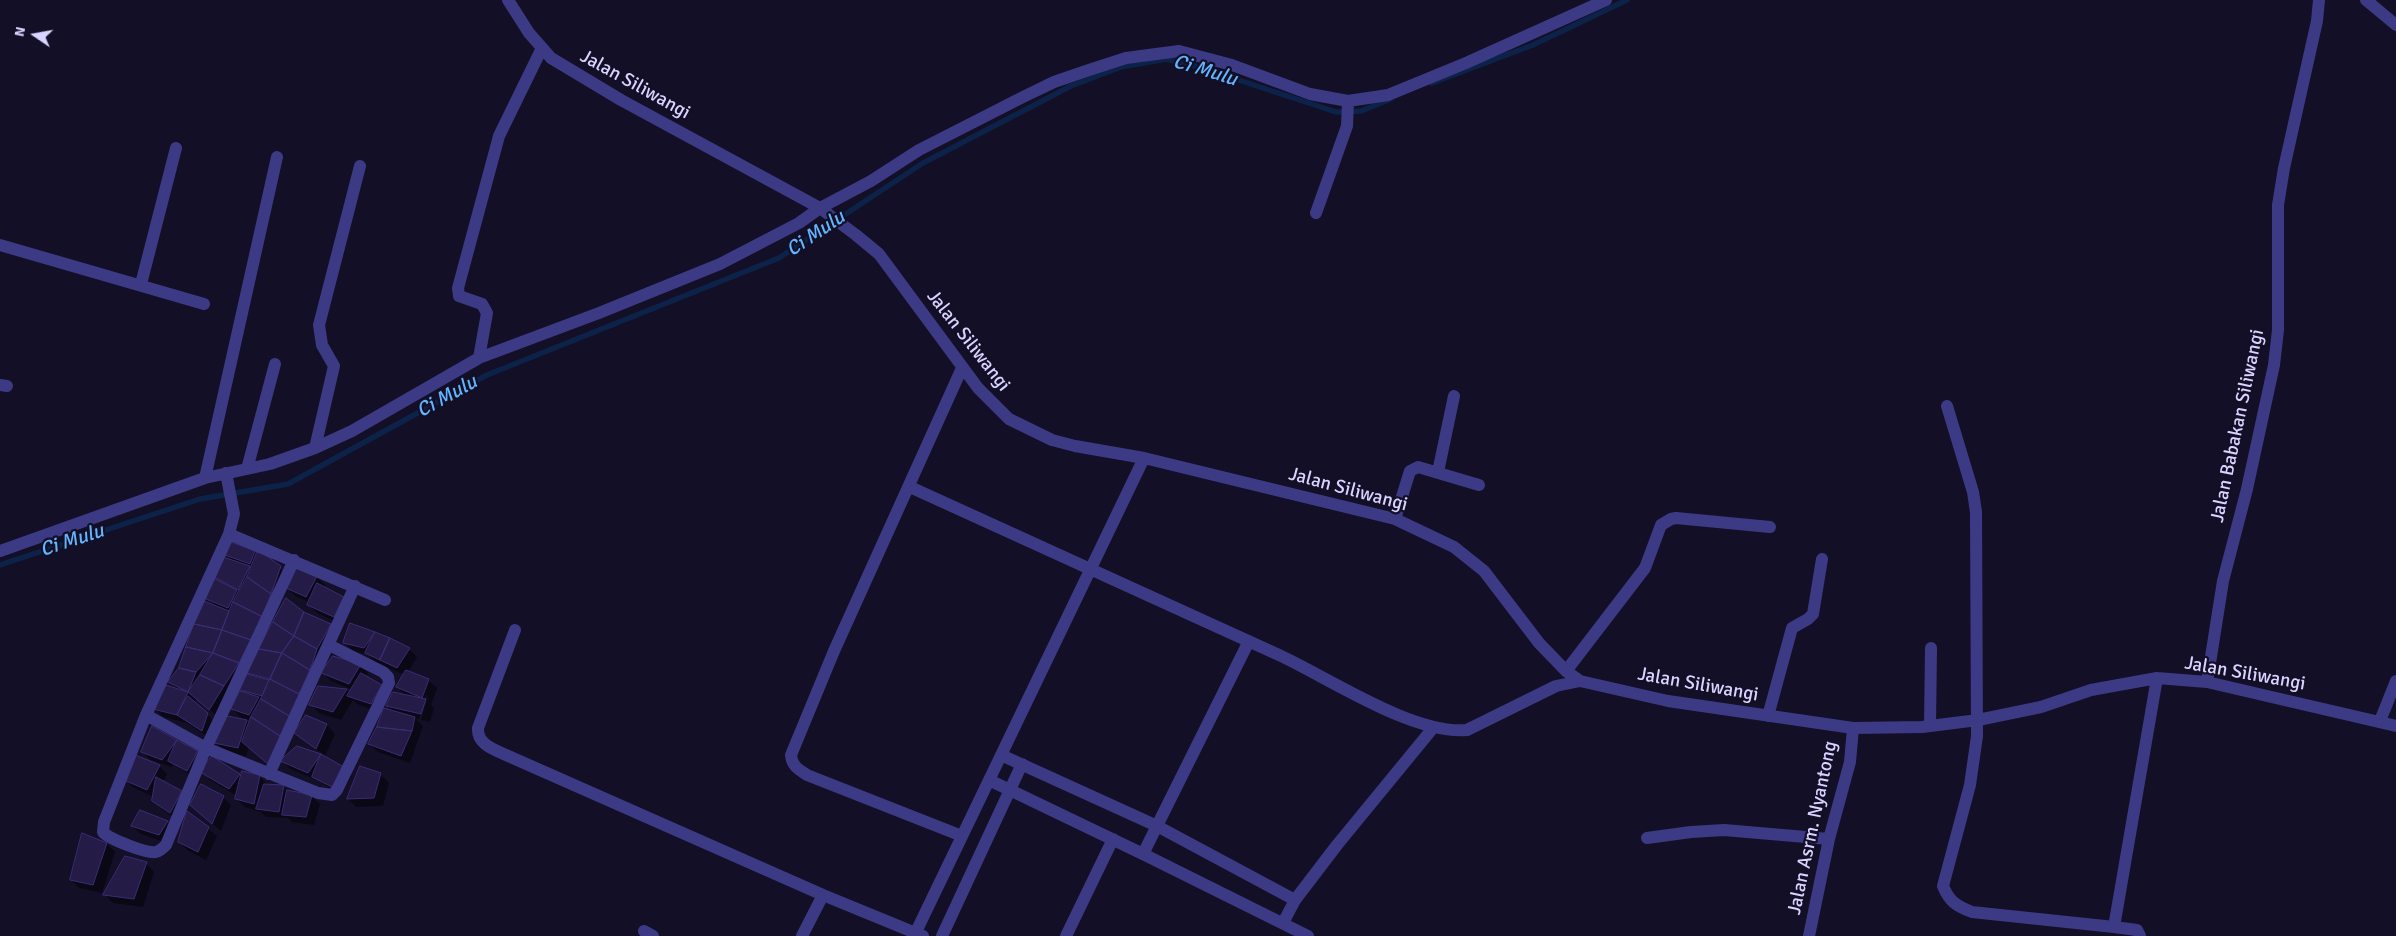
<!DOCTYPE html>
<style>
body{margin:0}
#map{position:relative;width:2396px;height:936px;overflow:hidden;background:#130f26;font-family:Signika,sans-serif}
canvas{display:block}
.north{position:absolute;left:10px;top:10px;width:50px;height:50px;-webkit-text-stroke:4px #130f26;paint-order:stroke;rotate:282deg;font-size:14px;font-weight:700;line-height:20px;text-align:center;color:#d9d4ff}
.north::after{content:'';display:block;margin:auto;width:18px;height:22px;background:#d9d4ff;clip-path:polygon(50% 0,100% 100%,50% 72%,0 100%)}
</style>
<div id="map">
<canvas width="2396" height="936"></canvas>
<div class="north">N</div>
</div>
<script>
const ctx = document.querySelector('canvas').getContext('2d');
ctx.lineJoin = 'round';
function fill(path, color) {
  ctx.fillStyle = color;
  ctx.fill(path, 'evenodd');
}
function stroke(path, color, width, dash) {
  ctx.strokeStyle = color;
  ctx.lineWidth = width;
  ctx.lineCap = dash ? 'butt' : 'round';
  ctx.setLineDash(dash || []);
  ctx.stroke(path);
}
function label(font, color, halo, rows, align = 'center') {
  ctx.font = font + ' Signika,sans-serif';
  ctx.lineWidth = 4.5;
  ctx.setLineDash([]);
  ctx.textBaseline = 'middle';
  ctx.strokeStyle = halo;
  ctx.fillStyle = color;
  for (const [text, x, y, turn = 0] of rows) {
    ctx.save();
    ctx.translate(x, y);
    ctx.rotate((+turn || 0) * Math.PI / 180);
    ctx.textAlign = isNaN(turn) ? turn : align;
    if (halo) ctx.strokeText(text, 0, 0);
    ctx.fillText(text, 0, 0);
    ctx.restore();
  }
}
fill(new Path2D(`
 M254 552 257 555 259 552 289 576 270 628 303 613 330 625 338 634 249 747 246 756 224 751 216 743 244 720 232 709 247 695 242 689 253 677 249 673 250 670 218 717 197 698 194 703 215 722 210 738 187 723 163 717 155 709 178 690 170 682 217 607 208 598 223 584 216 577 233 561 227 555ZM244 719 252 721 251 725Z
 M317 577 325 585 324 588 343 625 317 613 308 605 309 602 295 596 287 588Z
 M351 624 390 639 409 649 417 657 408 672 428 680 437 688 431 705 434 708 430 722 421 720 428 696 426 695 419 719H416L423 726 410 763 378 752 369 744 393 711 387 706 406 696 397 687 405 675 375 662 368 654 353 651 345 643Z
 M360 665 368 673 366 677 381 686 379 712 357 704 353 700 341 720 319 713 311 704 346 690 350 694 353 690 331 681 323 673Z
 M307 716 327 725 335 734 325 756 295 733Z
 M152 727 197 752 206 760 195 778 173 764 171 767 151 760 142 752Z
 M297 747 324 757 343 768 352 776 341 795 317 780 290 769 282 761Z
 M212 758 242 777 259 776 268 785 283 786 288 792 311 796 320 804 314 825 292 822 288 818 266 817 261 812 245 807 236 799 237 796 210 780 202 772Z
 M159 766 167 774 163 782 181 792 179 821 162 809 153 800 154 797 134 788 126 780Z
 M380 774 389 783 383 806 356 807 348 799Z
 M223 797 231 805 221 831 191 805Z
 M188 813 217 836 206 860 187 850 179 841Z
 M167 822 176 830 168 843 141 834 132 826Z
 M107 844 115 852 102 893 79 888 71 880Z
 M146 863 154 872 143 907 113 903 105 895Z`), '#0007');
stroke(new Path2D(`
 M1432 83 1533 45 1627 0
 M0 565 200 499 288 484 487 375 779 258 923 163 1071 86 1121 67 1166 59 1199 67 1336 112 1361 111 1391 99`), '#0c2248', 5.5);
const building = new Path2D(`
 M231 542 255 551 250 564 225 555Z
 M258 550 281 566 271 594 247 577Z
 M223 557 250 566 238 590 214 577Z
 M297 566 317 576 306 597 286 588Z
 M247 577 271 594 263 617 233 602Z
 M213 578 237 590 228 608 206 599Z
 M317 583 344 597 334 617 307 605Z
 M286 598 304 612 294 636 273 622Z
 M204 601 229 611 222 630 194 624Z
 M233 602 263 617 251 640 222 630Z
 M304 612 331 624 317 649 294 636Z
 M273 622 294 636 282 653 259 649Z
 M350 623 375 632 364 648 343 643Z
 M194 624 222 630 213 653 186 647Z
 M222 630 251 640 239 663 213 653Z
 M375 632 390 638 380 660 365 653Z
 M294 636 317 649 310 670 282 653Z
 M390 638 410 648 397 668 380 660Z
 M186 647 213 653 196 672 179 668Z
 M259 649 282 653 270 679 247 673Z
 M213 653 239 663 224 686 200 675Z
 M282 653 310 670 299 694 270 679Z
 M333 656 361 664 349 684 321 673Z
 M179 668 196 672 188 692 168 682Z
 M406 670 429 679 422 698 396 687Z
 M361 673 382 685 371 704 347 696Z
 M247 674 269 680 262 696 240 690Z
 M200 675 224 686 209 710 188 692Z
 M270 679 299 694 289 716 261 699Z
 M166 685 188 692 177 715 153 709Z
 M318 686 347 689 333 712 309 705Z
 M240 691 259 697 249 715 231 709Z
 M393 692 426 699 421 714 386 706Z
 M188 696 208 713 202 731 177 715Z
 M261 699 289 716 280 736 251 717Z
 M384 708 415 717 412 731 377 727Z
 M223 715 247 720 238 748 214 743Z
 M306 715 327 724 316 749 294 733Z
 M251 717 280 736 268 764 242 742Z
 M152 726 177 740 162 760 141 752Z
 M377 727 412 731 401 756 368 744Z
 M177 740 198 751 187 771 168 761Z
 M297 746 321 754 308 773 280 761Z
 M133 754 160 765 147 790 124 780Z
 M321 754 344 767 332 787 312 777Z
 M212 756 240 774 229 789 200 772Z
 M360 766 381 773 374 798 347 799Z
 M242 771 260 775 254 804 235 799Z
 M156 777 182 791 170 813 152 801Z
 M201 784 224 796 212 824 190 805Z
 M264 784 284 785 279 812 256 809Z
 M287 790 312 795 306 817 282 815Z
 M140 810 168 821 159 835 131 826Z
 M187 811 209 827 198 852 178 842Z
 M82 833 107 843 93 885 70 880Z
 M125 856 147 862 134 899 103 895Z`);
fill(building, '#241b47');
stroke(building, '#3b2d73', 1);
stroke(new Path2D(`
 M508 0 529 33 551 58 621 100 820 208 856 235 879 254 978 388 1009 419 1052 440 1075 446 1144 458 1395 519 1454 547 1484 571 1539 643 1566 671 1580 681 1668 701 1853 728 1922 727 1978 720 2041 707 2091 690 2157 678 2207 682 2396 726
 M2366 0 2396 25
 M1316 213 1347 126 1348 101
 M0 245 204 304
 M141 284 176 148
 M479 358 487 313 482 304 459 296 458 288 499 136 542 48
 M0 385 7 386
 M1947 406 1973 492 1976 512 1977 736 1970 785 1943 886C1949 901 1956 906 1972 912L2114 927 2137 930 2140 936
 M315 448 334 366 322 345 319 325 360 166
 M247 469 275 364
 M1438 472 1454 396
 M226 473 234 514 229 534 385 600
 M205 478 277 157
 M910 487C1033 542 1156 598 1279 655 1329 678 1413 735 1467 730L1556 686 1580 681
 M1395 519 1410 471 1418 467 1479 485
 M229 534 146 715 104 822 103 832C109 839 147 854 156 852 160 851 163 848 166 845L206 748 294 560
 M0 551 205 478 270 464 315 448 352 431 479 358 599 313 720 264 799 223 820 208 871 181 919 150 1021 98 1054 82 1089 70 1126 58 1179 51 1232 65 1310 94 1348 101 1388 95 1466 63 1606 0
 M515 630 478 728C477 744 493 749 506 755L823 895
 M1566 671 1645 568 1661 525 1671 519 1676 518 1770 527
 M2207 682 2223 581 2247 489 2274 365 2278 330V205L2284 168 2317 21 2319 0
 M146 715 206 748 318 793 332 795 337 790 389 683 388 677 383 672 329 645
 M1768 716 1792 628 1808 619 1813 614 1822 559
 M2380 721 2396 681
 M1930 726 1931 648
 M1001 755 1157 826 1295 900
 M269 774 355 586
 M989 780 1143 854 1308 936
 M962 836 807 775C798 769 792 766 791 755L834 651 962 368
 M1647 838 1691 832 1724 830 1829 839
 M1143 854 1249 641
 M1283 923 1295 900 1337 845 1433 728
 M2114 927 2157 678
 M644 931 653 936
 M802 936 823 895 923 936
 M914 936 1144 458
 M942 936 1022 764
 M1066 936 1113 839
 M1809 936 1829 839 1850 762 1853 728`), '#3d3a85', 12);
label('19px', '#d9d4ff', '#130f26', [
 ["Jalan Siliwangi",635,85,29],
 ["Jalan Siliwangi",968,341,52],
 ["Jalan Babakan Siliwangi",2238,426,-78],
 ["Jalan Siliwangi",1348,490,15],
 ["Jalan Siliwangi",2245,674,10],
 ["Jalan Siliwangi",1698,685,10],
 ["Jalan Asrm. Nyantong",1813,828,-78]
]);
label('italic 20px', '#62b6ff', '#130f26', [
 ["Ci Mulu",1205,71,17],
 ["Ci Mulu",816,234,-34],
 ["Ci Mulu",447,397,-29],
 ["Ci Mulu",72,541,-18]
]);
</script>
